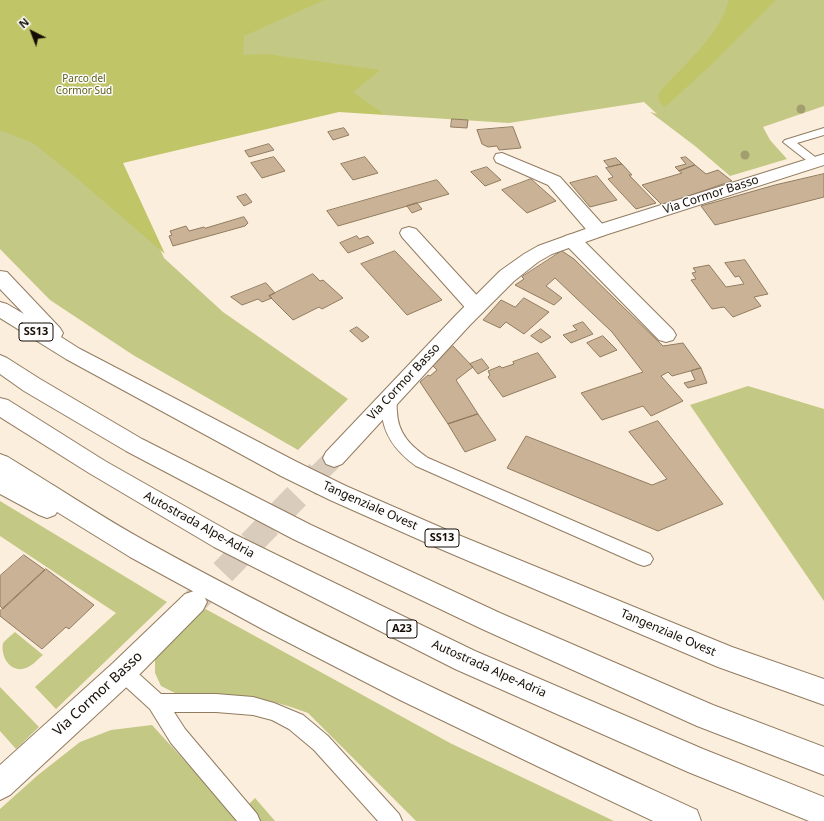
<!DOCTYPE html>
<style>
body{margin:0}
#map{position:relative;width:824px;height:821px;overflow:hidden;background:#fceedc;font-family:"Noto Sans",sans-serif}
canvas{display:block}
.north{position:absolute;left:12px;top:12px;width:40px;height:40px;-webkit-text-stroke:3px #fdfdfd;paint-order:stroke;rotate:318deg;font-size:11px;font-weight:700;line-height:16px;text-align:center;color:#150d04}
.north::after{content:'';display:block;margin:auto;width:14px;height:18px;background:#150d04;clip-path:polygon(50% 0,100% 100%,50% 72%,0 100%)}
</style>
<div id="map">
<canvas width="824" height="821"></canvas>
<div class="north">N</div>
</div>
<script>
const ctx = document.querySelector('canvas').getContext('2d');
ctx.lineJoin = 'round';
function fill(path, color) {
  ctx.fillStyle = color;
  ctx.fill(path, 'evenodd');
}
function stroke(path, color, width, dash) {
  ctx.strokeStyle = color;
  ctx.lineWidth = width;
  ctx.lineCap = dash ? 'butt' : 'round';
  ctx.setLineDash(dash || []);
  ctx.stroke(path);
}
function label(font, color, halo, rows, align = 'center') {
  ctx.font = font + ' "Noto Sans",sans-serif';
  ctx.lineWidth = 3;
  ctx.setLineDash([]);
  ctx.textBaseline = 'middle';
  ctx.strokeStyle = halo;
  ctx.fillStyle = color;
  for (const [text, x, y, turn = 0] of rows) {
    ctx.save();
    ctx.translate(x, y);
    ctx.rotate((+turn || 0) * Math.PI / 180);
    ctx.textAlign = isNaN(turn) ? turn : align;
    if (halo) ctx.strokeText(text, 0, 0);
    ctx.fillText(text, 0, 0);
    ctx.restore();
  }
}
fill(new Path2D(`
 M0 0H824V106L763 127 770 140 787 159 730 176 695 146 650 112 657 114 644 102 509 123 385 115 382 113 340 110 121 161 164 258 223 312 348 399 298 450 133 355 50 300 0 249Z
 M748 386 824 409V601L690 405Z
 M0 501 167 602 56 709 35 687 116 613 0 536Z
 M202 607 450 743 614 821H416L308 713 288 706 265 700 214 695H179L161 686 155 673V658Z
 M15 632 43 655C38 659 33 665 28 667 13 675 0 659 3 643 6 639 11 636 15 632Z
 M0 687 39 727 16 749 0 731Z
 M152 725 236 817 255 798 275 821H0V809L38 775 80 742 111 730Z`), '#c3c884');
fill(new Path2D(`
 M0 0H324L244 36 243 55 266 54 380 70 353 92 385 115 339 112 123 163 165 254 72 174 33 143 0 130Z
 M729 0H776L712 64 665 107C660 103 657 99 659 93 684 64 719 37 729 0Z`), '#c0c567');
const building = new Path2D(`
 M452 119 468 120 467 128 451 127Z
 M513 127 521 148 499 150 497 146 488 147 482 144 477 130Z
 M344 128 349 135 333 140 328 132Z
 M269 144 274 150 249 157 245 151Z
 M274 157 285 171 262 178 251 163Z
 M365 157 378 173 353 180 341 164Z
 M686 157 695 165 679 171 675 167 686 164 681 158Z
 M616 158 622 164 609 167 604 161Z
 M622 164 632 175H629L656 203 636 209 608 179 613 177 606 168Z
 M695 165 706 174 718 170 732 181 662 205 642 185 682 173 679 171Z
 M487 167 501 180 485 186 471 172Z
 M824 174V197L715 225 701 206 775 185Z
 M597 176 617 200 590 207 570 183Z
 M531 179 556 201 527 213 502 190Z
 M437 180 449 194 338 226 327 211Z
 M246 194 252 202 244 206 237 197Z
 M417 203 422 209 412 213 407 206Z
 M244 217 248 223 245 226 173 246 169 236 172 235 170 231 186 226 189 231 204 227 205 228Z
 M357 236 359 239 368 236 374 243 348 253 340 243Z
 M395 251 442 300 407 315 361 264Z
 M562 251 574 259 663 346 683 343 701 368 672 376 668 372 661 376 683 401 651 416 643 406 602 420 581 393 643 372 612 332 555 278 546 286 562 298 554 305 515 285 524 279 522 277Z
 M745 260 768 294 754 297 761 306 733 317 724 307 712 309 691 280 696 279 692 273 696 272 693 268 709 265 726 287 744 284 739 276 735 277 725 263Z
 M313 274 320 281 323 280 343 298 322 309 319 307 293 320 269 296Z
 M266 283 275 293 269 296 272 298 262 302 258 299 242 305 231 297Z
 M524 298 549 312 524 334 506 322 500 328 483 320 501 300 515 307Z
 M583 322 593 334 571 343 563 335 577 330 573 326Z
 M357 327 369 337 362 342 350 331Z
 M541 329 551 337 541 343 531 336Z
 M603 336 617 350 600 357 587 343Z
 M453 346 473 367 456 380 478 414 448 424 420 382 428 375 430 376 437 370 433 366Z
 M538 353 556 377 503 397 488 377 490 375 488 371 500 366 502 368 514 364 513 362Z
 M482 359 489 368 478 374 470 364Z
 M701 368 707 383 688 388 684 383 695 380 691 371Z
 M478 414 496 440 465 452 448 424Z
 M658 421 723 504 658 531 507 468 526 436 652 485 667 479 629 432Z
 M24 555 45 570 3 609 0 606V576Z
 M46 569 94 605 69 629 66 627 42 649 0 616V611Z`);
fill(building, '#c9b296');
stroke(building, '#917c60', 1);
stroke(new Path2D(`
 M318 474 334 458`), '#d9ccbc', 20, [20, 10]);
stroke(new Path2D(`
 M195 601 319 473`), '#d9ccbc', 26, [26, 14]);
const lane = new Path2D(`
 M824 128V135L797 143 819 160 821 162 819 164H811L783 142 785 140Z
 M390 391 395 393C398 399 396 405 397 412 398 434 411 446 428 458L650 554 653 559 650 564 644 566 638 564 416 466C398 453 383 436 382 412 381 405 382 399 385 393Z
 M123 663 130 666 161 694H216L253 697 274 703 303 715 328 736 399 814 402 821H378L314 750 289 729 272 720 253 715 216 712H174L185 729 257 814 260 821H237L171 743 150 709 116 678 114 672 116 666Z`);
const street = new Path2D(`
 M502 153 560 177 605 227 607 231 605 235 598 237 591 235 548 185 496 162 494 158 496 154Z
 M409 227 416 229 483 302 486 307 483 312 476 314 469 312 402 237 400 233 402 229Z
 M572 234 579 236 673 330 676 335 673 340 666 342 659 340 565 244 563 240 565 236Z`);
const secondary = new Path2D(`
 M824 154V165L605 235 552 254 538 262 514 281 470 325 342 464 334 467 326 464 323 458 326 452 456 315 500 271 524 254 538 246 591 227Z
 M194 591 203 594 207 602 203 610 133 681 10 795 0 800V765L113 663 185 594Z`);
const highway = new Path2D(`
 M0 271 7 272 60 328 63 333 61 337 80 349 297 462 346 486 456 534 732 647 824 679V705L718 667 438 548 330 500 281 476 66 359 0 318V302L7 304 24 314 0 289Z
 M0 355 7 358 40 379 142 439 311 525 500 613 713 705 824 747V775L697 726 482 629 293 539 126 451 24 391 0 374Z
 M0 398 8 400 105 461 232 533 281 557 475 651 703 749 824 797V821H809L688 772 455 669 214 547 89 473 0 417Z
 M0 454 8 457C54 485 100 516 147 542 326 641 512 725 697 810L701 821H653L537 766 400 700 264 630 130 557 57 512 55 515 47 518 39 515 0 494Z`);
stroke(lane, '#917c61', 2);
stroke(street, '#917c61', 2);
stroke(secondary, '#917c61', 2);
stroke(highway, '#917c61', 2);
fill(lane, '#fff');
fill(street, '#fff');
fill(secondary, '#fff');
fill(highway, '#fff');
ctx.fillStyle = '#a29e70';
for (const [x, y] of [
 [801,109],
 [745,155]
]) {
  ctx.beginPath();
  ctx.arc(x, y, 4.5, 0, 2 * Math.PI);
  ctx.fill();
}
label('10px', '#595c17', '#fdfdfd', [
 ["Parco del",84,79],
 ["Cormor Sud",84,91]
]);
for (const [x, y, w] of [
 [36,332,34],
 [442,538,34],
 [402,629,30]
]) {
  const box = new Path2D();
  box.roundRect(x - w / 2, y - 9, w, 18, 3);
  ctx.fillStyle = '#fdfdfd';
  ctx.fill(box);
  stroke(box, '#150d04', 1);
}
label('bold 11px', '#150d04', null, [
 ["SS13",36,332],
 ["SS13",442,538],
 ["A23",402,629]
]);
label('12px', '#150d04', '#fdfdfd', [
 ["Via Cormor Basso",711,195,-18],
 ["Via Cormor Basso",404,382,-47],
 ["Tangenziale Ovest",370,506,24],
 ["Autostrada Alpe-Adria",199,525,29],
 ["Tangenziale Ovest",668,633,23],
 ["Autostrada Alpe-Adria",489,669,24]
]);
label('14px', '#150d04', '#fdfdfd', [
 ["Via Cormor Basso",98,694,-43]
]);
</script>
